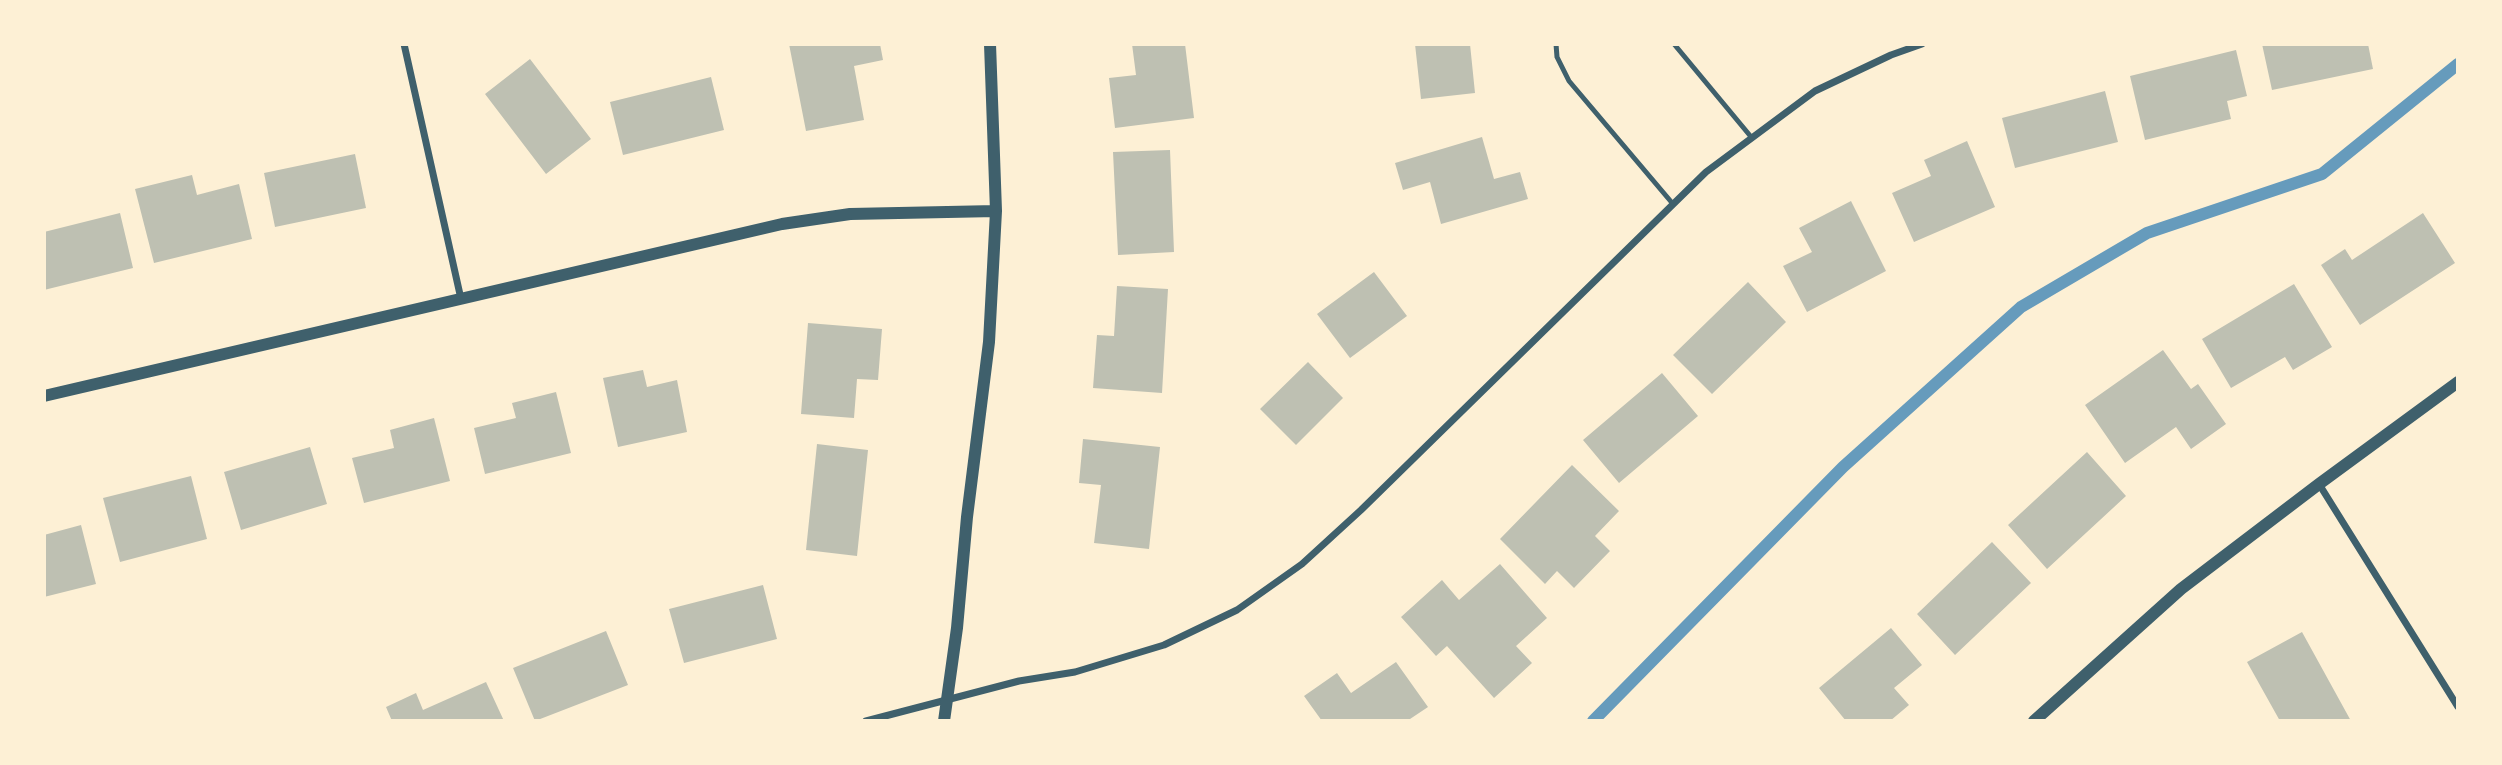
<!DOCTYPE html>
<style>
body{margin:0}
#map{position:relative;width:2502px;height:765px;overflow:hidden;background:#fdf0d5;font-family:"Source Sans 3",sans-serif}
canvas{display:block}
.frame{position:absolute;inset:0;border:46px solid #fdf0d5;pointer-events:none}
</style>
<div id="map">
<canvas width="2502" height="765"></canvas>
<div class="frame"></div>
</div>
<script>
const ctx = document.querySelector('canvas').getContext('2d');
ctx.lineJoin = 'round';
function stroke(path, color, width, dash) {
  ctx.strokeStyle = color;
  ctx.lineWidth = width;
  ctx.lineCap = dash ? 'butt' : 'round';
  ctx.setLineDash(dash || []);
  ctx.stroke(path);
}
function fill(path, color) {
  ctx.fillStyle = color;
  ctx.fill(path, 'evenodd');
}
stroke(new Path2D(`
 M1593 721 1843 467 2021 307 2147 233 2322 174 2458 64`), '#669bbc', 12);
fill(new Path2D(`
 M789 44H880L883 60 854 66 864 120 806 131Z
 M1132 44H1185L1194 118 1115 128 1109 78 1136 75Z
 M1415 44H1470L1475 93 1421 99Z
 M2262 44H2368L2373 69 2272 90Z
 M2236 50 2247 96 2227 101 2231 119 2145 140 2130 76Z
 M530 59 591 139 546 174 485 94Z
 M711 77 724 130 623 155 610 102Z
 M2105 91 2118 142 2015 168 2002 118Z
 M1482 137 1494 179 1520 172 1528 199 1441 224 1430 182 1403 190 1395 163Z
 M1967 141 1995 207 1914 242 1892 193 1931 176 1924 160Z
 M1170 150 1174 252 1118 255 1113 152Z
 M355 154 366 208 275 227 264 173Z
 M192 175 197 195 239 184 252 239 154 263 135 189Z
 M1851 201 1886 271 1807 312 1783 266 1812 252 1799 228Z
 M120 213 133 268 44 290V232Z
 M2423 213 2455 263 2360 325 2321 265 2345 249 2352 260Z
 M1374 272 1407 316 1350 358 1317 314Z
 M1748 282 1786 322 1712 394 1673 355Z
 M2294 284 2332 347 2293 370 2285 357 2231 388 2202 339Z
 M1117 286 1168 289 1162 393 1093 388 1097 335 1114 336Z
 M808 323 882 329 878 380 857 379 854 418 801 414Z
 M2163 350 2191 389 2198 384 2226 424 2191 449 2176 427 2125 463 2085 405Z
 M1308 362 1343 398 1296 445 1260 409Z
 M643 370 647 387 677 380 687 432 618 447 603 378Z
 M1662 373 1698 416 1619 483 1583 440Z
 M556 392 571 453 485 474 474 428 516 418 512 403Z
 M434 418 450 481 364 503 352 458 394 448 390 430Z
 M1083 439 1160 447 1149 549 1094 543 1101 485 1079 483Z
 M817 444 868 450 857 556 806 550Z
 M310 447 327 504 241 530 224 472Z
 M2087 452 2126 496 2047 569 2008 525Z
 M1572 465 1619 511 1595 536 1610 551 1574 588 1557 571 1545 584 1500 539Z
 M191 476 207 539 120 562 103 498Z
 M81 525 96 584 44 597V535Z
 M1992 542 2031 583 1955 655 1917 614Z
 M1500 564 1547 618 1516 646 1532 663 1494 698 1447 646 1436 656 1401 617 1442 580 1459 600Z
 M763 585 777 639 684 663 669 609Z
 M1891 628 1922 665 1894 688 1909 705 1890 721H1846L1819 688Z
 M606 631 628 685 535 721 513 668Z
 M2302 632 2351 721H2280L2247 662Z
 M1396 662 1428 707 1407 721H1322L1304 696 1337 673 1351 693Z
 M486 682 504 721H392L386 707 416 693 423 710Z`), '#bec0b2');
stroke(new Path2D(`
 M1556 44 1557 57 1569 81 1673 204
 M1674 44 1752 138`), '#3f606c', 5);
stroke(new Path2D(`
 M404 44 461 299
 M2319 484 2458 707
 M866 721 1019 681 1075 672 1164 645 1237 610 1302 564 1361 510 1706 172 1815 91 1891 55 1922 44`), '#3f606c', 7);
stroke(new Path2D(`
 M44 396 782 224 850 214 996 211
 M944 721 957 628 967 517 989 342 996 211 990 44
 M2034 721 2181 589 2319 484 2458 382`), '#3f606c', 12);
</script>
